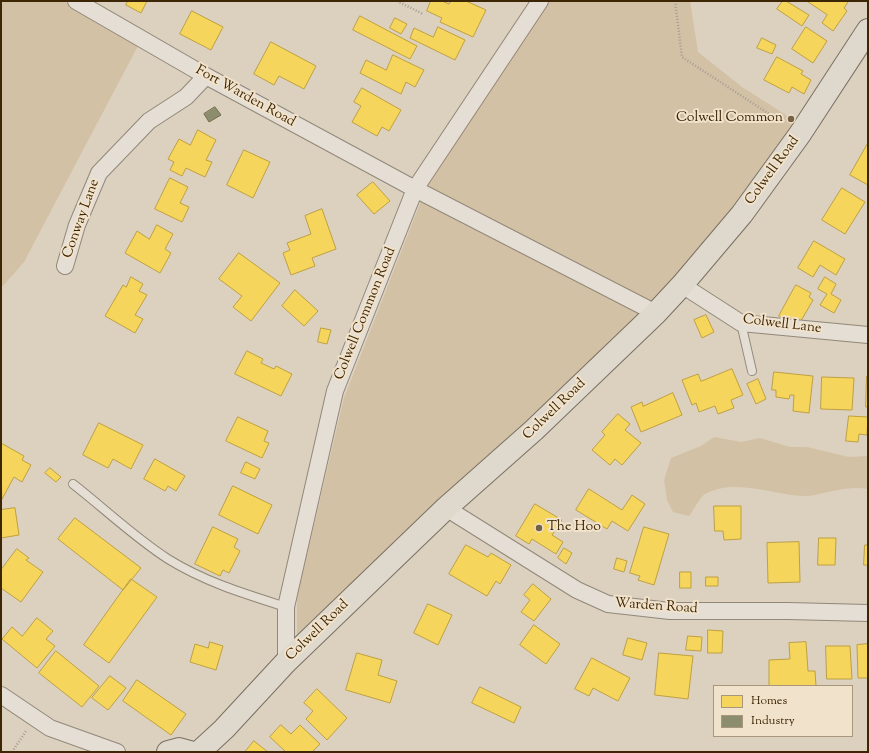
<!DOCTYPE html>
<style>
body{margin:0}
#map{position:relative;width:869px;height:753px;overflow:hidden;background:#dcd0be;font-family:"Sorts Mill Goudy",serif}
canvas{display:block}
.frame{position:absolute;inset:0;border:2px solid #3d2603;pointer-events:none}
.legend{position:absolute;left:713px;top:685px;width:140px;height:52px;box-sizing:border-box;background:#f1e2cc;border:1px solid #a9977c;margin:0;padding:5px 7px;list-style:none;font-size:12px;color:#3d2603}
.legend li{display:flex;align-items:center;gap:8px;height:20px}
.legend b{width:20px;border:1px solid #a9977c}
</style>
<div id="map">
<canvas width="869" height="753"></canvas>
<div class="frame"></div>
<ul class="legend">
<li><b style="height:11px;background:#f6d55c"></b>Homes</li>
<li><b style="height:11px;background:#8c8c6e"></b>Industry</li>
</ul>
</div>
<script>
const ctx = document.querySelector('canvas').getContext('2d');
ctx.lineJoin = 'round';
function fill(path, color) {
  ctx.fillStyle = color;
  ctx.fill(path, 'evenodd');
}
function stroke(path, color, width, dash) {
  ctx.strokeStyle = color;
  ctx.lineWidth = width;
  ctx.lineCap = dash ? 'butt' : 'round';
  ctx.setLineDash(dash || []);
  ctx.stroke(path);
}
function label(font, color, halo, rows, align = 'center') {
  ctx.font = font + ' "Sorts Mill Goudy",serif';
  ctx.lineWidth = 4;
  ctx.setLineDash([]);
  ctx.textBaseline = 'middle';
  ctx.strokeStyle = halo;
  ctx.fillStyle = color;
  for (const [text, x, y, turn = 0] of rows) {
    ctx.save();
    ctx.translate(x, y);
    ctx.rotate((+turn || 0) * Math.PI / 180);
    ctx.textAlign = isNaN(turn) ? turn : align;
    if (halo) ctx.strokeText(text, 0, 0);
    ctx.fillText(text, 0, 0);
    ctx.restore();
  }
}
fill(new Path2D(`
 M1 1H63L140 42 24 262 1 288Z
 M550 1H690L698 52 742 87 800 124 731 221 644 315 425 514 297 635V597L344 398 428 183Z
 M714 437 741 442 760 438 790 447H807L849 457 868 456V489C853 486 837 490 823 493 818 494 812 496 807 496 774 496 737 477 705 494 700 497 693 511 689 516L673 512 667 500 664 480 671 458 701 446Z`), '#d3c1a6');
const homes = new Path2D(`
 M128 1H147L141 13 126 5Z
 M431 1H442L449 4 451 1H466L486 10 473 37 440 22 442 18 427 11Z
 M783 1H786L809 15 802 26 777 9Z
 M807 1H847L848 2 844 8 847 11 833 31 822 23 827 15Z
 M192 11 223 27 211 50 180 34Z
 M360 16 417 46 410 59 353 30Z
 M395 18 407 24 401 34 390 28Z
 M438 27 465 40 455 60 410 38 414 28 433 37Z
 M806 27 827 41 813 63 792 49Z
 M762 38 776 45 772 54 757 48Z
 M271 42 316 66 304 89 279 76 274 85 254 74Z
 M393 55 424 70 415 87 406 82 401 94 360 73 366 60 386 70Z
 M777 57 803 71 801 74 811 80 804 94 792 87 789 93 764 80Z
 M362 88 401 110 389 131 382 127 377 136 352 122 361 106 354 102Z
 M198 130 216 140 206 160 212 162 205 177 186 168 182 176 170 170 174 162 168 159 179 139 190 145Z
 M868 143V185L850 175Z
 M244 150 270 162 253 198 227 185Z
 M170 178 188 187 180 203 189 207 182 222 155 209Z
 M373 182 390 201 374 214 357 195Z
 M842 188 865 202 845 234 822 220Z
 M322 209 336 249 312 258 315 266 291 275 283 253 290 250 287 243 311 234 305 216Z
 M157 225 173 234 165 249 171 253 160 273 125 253 137 231 149 239Z
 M814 241 845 259 836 275 820 265 813 277 798 268Z
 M239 253 280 283 251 321 233 307 242 296 219 279Z
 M131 277 143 284 139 291 147 295 135 315 143 319 135 333 105 316 123 285 126 287Z
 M825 277 836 284 831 294 841 300 834 313 820 305 827 294 818 289Z
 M796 285 811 293 809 297 813 300 798 326 779 316Z
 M295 290 318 311 304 326 282 306Z
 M706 315 714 332 702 338 694 320Z
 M321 328 331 330 327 344 318 342Z
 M247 351 263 359 261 363 274 369 276 366 292 374 281 396 235 374Z
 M732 369 743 395 731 400 734 408 718 414 715 406 699 412 696 403 692 405 682 380 698 374 701 381Z
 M774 372 813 376 809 413 793 411 794 395H790L789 399 776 397V390H772Z
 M867 376H868V407H866Z
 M822 377 854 378 852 410 821 409Z
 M758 379 766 399 756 404 747 384Z
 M673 393 682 415 641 432 631 407 642 402 643 406Z
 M618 414 630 424 625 430 641 443 622 465 615 459 610 465 592 450 605 435 602 432Z
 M849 416 868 417 867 435 859 434 858 442 846 441Z
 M238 417 268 431 264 441 269 443 262 458 226 441Z
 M99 423 143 445 131 469 113 459 108 468 83 455Z
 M1 443 24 456 22 460 31 465 22 482 14 477 2 499Z
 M155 459 185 476 176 491 168 486 165 491 144 479Z
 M246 462 260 469 255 479 241 473Z
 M50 468 61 477 56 482 45 473Z
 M233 486 272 505 258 534 219 515Z
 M589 489 622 510 632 495 645 504 628 531 612 521 607 529 576 510Z
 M535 504 562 520 552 535 563 542 556 554 532 539 529 544 516 536Z
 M714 506H741V539L724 540 723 531H715Z
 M15 508 19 535 1 538V510Z
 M75 518 141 568 123 590 58 539Z
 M213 527 238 539 234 547 240 551 229 573 223 570 220 576 195 564Z
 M644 527 669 534 654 585 638 580 640 576 630 573Z
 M819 538H836L835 565H818Z
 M799 542 800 582 768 583 767 543Z
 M466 545 488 557 491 553 511 565 500 584 496 581 487 596 449 574Z
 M865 545H868V565H864Z
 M564 548 572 553 566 564 558 558Z
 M17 549 29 558 26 560 43 572 21 602 1 588V570Z
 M617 558 627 561 624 572 614 569Z
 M680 572H691V588H680Z
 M706 577H718V586H706Z
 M131 579 157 597 109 663 84 645Z
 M533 584 551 599 534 621 521 612 530 600 524 595Z
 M428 604 452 615 438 645 414 633Z
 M37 618 53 631 46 639 55 646 37 668 2 639 12 627 22 636Z
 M534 625 560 644 546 664 520 645Z
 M708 630 723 631 722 653H708Z
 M688 636 702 637 701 651 686 650Z
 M628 638 647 643 642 660 623 655Z
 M210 642 223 646 216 670 190 662 195 644 208 648Z
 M806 642 808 671H815L816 686H769V660L790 659 789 643Z
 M868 644V678H858L857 645Z
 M826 646H850L852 679H827Z
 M56 651 99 686 82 707 39 673Z
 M357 653 382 660 378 675 397 681 390 703 346 690Z
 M659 653 693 656 688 699 655 695Z
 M592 658 630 678 618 701 593 688 589 696 575 689Z
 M110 676 126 688 108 710 92 698Z
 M137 680 186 714 171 735 123 701Z
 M480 687 521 707 514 723 472 703Z
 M317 689 347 718 327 740 306 719 313 711 304 703Z
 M281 725 291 734 300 725 320 744 312 752H286L270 737Z
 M254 741 268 752H245Z`);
fill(homes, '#f6d55c');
stroke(homes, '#bea041', 1);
const industry = new Path2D(`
 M215 107 221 115 209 122 204 114Z`);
fill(industry, '#8c8c6e');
stroke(industry, '#746d4e', 1);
const service = new Path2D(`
 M741 323 752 371
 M73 484C105 509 134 537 168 559 205 582 245 594 286 607`);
const minor = new Path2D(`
 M76 1 206 76 415 189 656 313
 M65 266 77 225 99 173 149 121 186 97 206 76
 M682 285 741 323 868 335
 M446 508 577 590 608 604 670 611H788L868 613
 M286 662V607L335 391 415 189 540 1
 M1 695 50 728 117 752`);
const primary = new Path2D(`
 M168 752 179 749 190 752
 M199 752 224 729 286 662 446 508 534 430 656 313 682 285 742 214 800 134 868 30`);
stroke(service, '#928879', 10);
stroke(minor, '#928879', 18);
stroke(primary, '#7a7062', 24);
stroke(new Path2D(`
 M397 1 423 14
 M675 1 682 57 783 123
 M12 752 26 731`), '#a49d93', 2.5, [1, 2]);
stroke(service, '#e4ded4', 8);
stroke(minor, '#e4ded4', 16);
stroke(primary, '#dfd8cd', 22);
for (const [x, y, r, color] of [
 [791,119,4,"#756244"],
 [539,528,4,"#756244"]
]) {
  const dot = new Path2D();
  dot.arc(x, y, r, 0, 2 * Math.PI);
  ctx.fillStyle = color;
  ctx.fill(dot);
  stroke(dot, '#f1e2cc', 1.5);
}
label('14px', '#3d2603', '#f1e2cc', [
 ["Fort Warden Road",245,97,29],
 ["Colwell Road",773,171,-54],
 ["Conway Lane",82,219,-70],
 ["Colwell Common Road",366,314,-68],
 ["Colwell Lane",782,325,7],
 ["Colwell Road",555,410,-44],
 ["Warden Road",656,607,4],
 ["Colwell Road",318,631,-44]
]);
label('14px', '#3d2603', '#f1e2cc', [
 ["Colwell Common",783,119],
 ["The Hoo",547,528,"left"]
], 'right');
</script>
